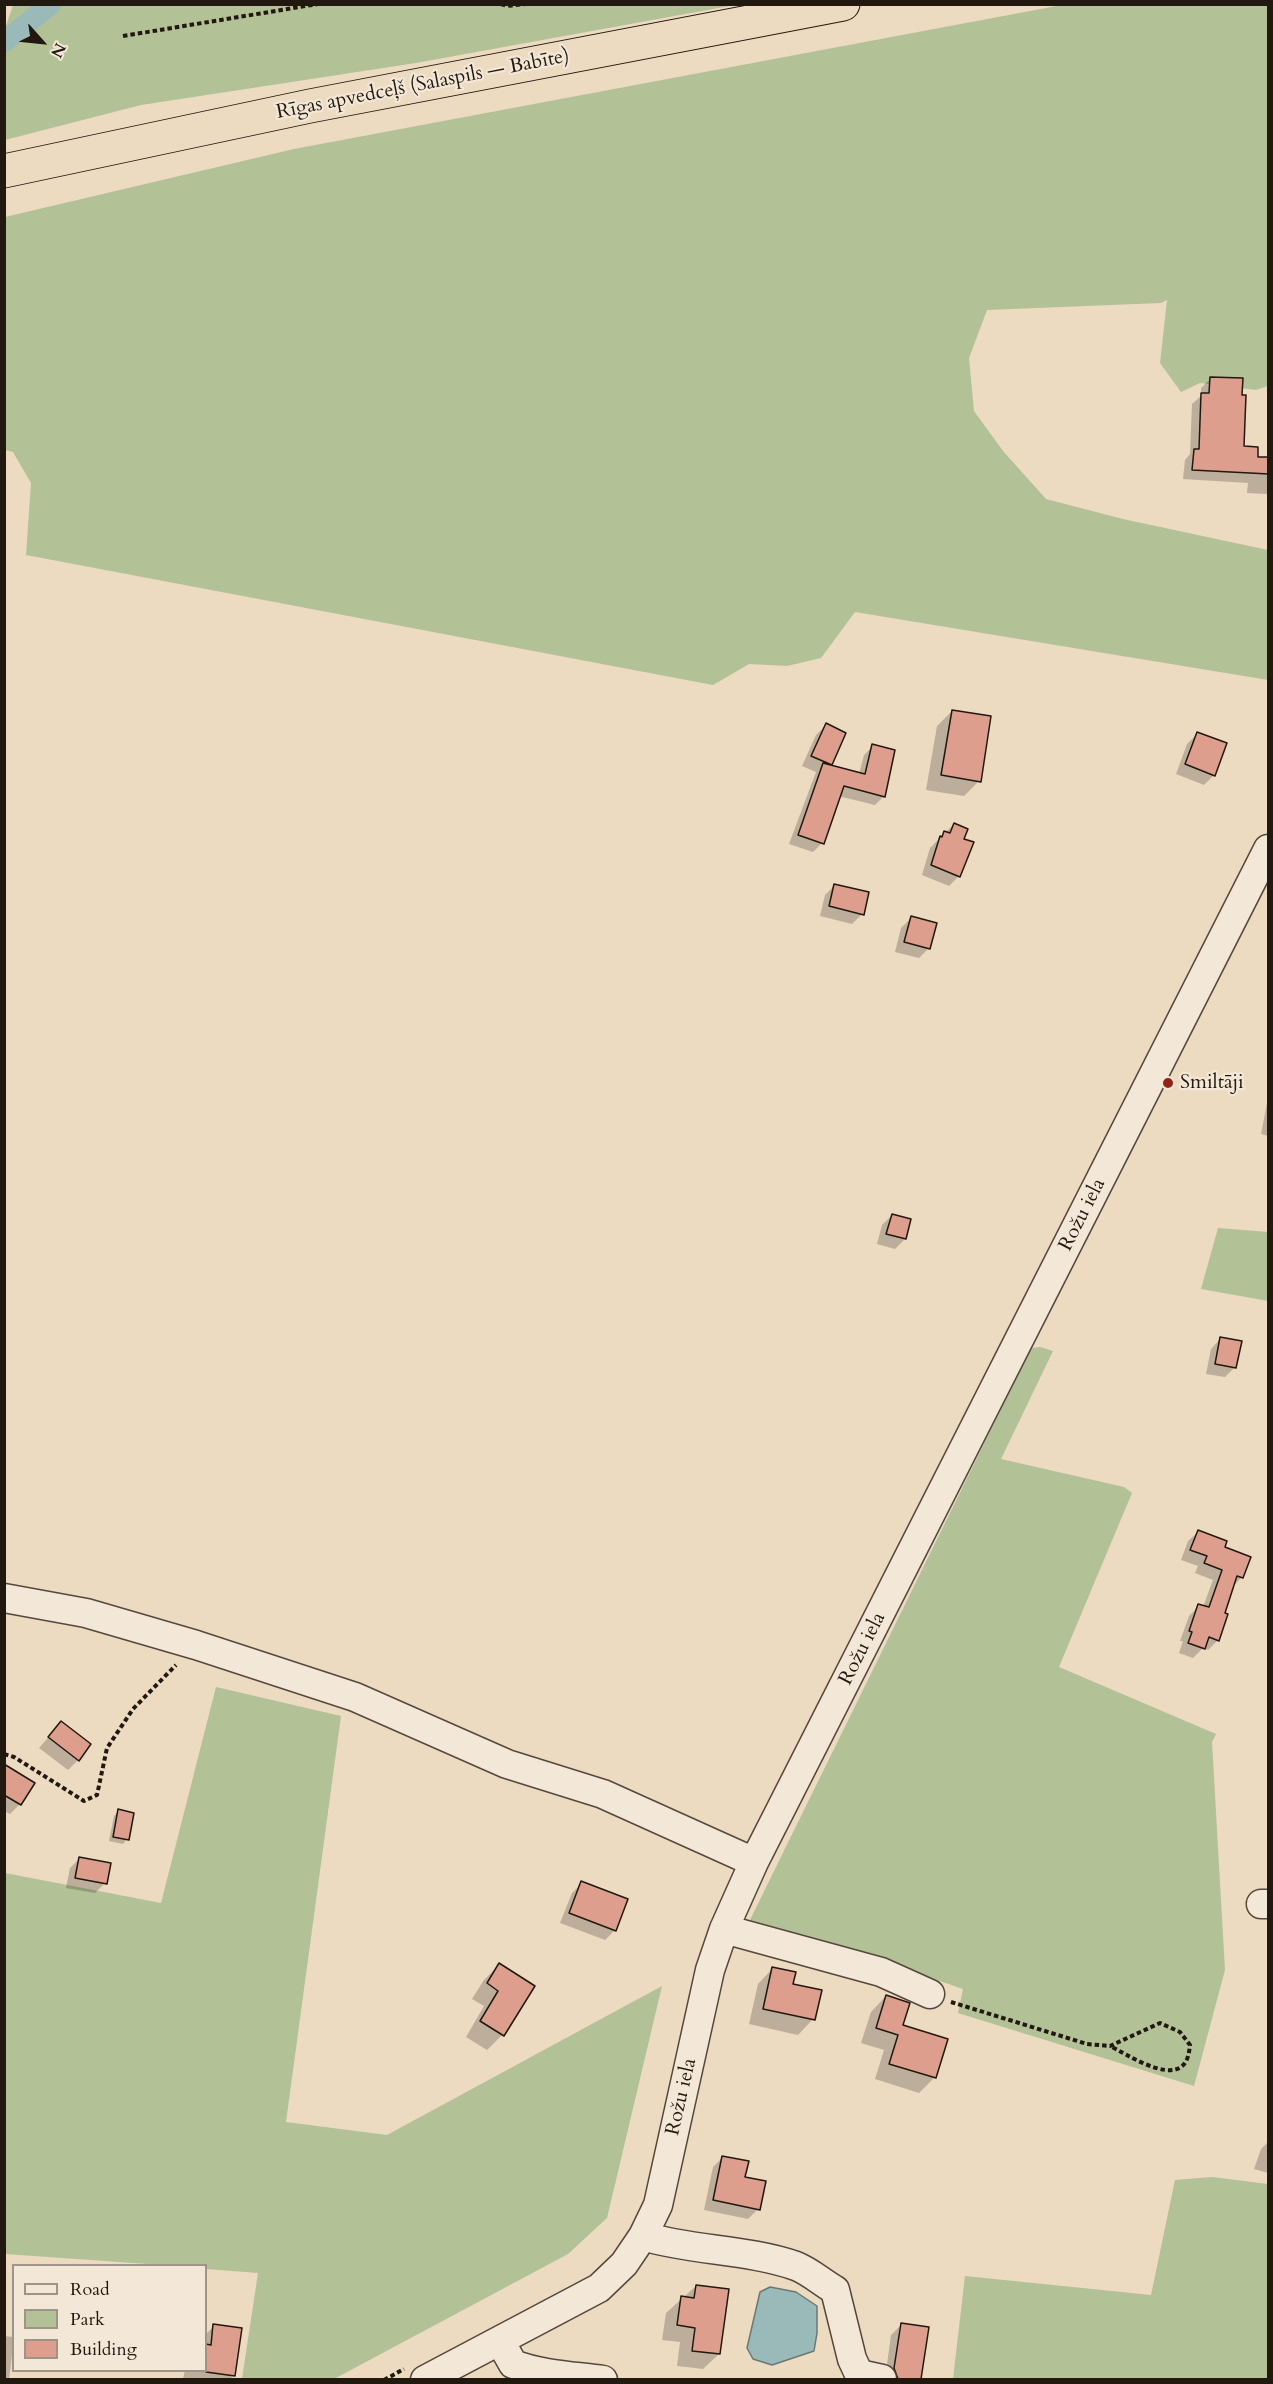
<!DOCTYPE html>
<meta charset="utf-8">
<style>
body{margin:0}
#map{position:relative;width:1273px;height:2384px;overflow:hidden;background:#ecdac1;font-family:Cardo,serif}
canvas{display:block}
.frame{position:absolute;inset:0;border:6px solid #21180f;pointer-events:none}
.legend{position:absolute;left:12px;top:2264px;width:195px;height:108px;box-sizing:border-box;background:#f3e7d7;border:2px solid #9f9487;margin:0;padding:8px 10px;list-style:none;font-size:18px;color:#21180f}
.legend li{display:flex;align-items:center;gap:12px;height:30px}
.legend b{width:30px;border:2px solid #9f9487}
.north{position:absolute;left:12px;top:12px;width:60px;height:60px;-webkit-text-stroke:4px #f3e7d7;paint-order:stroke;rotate:117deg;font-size:16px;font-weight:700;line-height:24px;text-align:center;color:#21180f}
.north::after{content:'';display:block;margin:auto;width:21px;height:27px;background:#21180f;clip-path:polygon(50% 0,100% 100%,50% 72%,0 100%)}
</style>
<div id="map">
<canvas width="1273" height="2384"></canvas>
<div class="frame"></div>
<ul class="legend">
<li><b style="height:8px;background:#f3e7d7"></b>Road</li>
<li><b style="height:16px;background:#b3c197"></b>Park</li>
<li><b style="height:16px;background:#dd9e8e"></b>Building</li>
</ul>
<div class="north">N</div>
</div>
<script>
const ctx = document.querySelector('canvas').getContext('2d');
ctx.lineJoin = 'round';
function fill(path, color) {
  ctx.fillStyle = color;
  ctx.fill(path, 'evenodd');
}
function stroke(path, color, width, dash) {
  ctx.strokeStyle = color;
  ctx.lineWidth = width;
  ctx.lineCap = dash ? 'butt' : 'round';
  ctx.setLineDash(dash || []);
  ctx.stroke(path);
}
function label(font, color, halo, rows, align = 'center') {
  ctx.font = font + ' Cardo,serif';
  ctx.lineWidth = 4.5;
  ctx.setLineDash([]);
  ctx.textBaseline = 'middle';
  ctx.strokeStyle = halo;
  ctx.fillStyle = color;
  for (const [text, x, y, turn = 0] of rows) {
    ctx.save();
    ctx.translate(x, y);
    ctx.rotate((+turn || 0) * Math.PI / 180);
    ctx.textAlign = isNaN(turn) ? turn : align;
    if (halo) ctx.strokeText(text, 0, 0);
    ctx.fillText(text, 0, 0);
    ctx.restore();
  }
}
fill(new Path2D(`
 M13 5V4L735 5 416 63 141 105 5 140V29Z
 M1062 5H1268V386L1256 390 1200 383 1181 392 1160 363 1167 300 1161 303 987 310 969 358 974 411 1003 451 1046 499 1123 519 1268 550V680L855 612 821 658 787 666 749 664 713 685 26 555 31 483 13 452 5 450V217L294 149Z
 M1218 1228 1268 1232V1301L1201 1289Z
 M1040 1347 1053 1351 1001 1459 1124 1487 1132 1493 1059 1667 1216 1734 1212 1742 1225 1970 1194 2086 958 2013 963 1989 890 1964 748 1924 1031 1348Z
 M216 1687 341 1716 286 2122 387 2135 662 1986 607 2218 568 2254 334 2379H242L258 2273 206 2269V2266L162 2265 5 2254V1873L161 1903Z
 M1212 2177 1268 2184V2379H953L965 2276 1151 2295 1175 2180Z`), '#b3c197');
const water = new Path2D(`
 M770 2287 796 2292 817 2306V2333L814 2351 772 2365 753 2359 747 2348 760 2292Z`);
fill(water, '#9abab9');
stroke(water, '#6a7975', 1.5);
fill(new Path2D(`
 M1211 378 1241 396 1242 447 1256 458 1268 459V494L1247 493 1248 483 1183 479 1185 460 1190 454 1192 404 1201 396V388Z
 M952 711 979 781 964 796 926 790 937 726Z
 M826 725 830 764 829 766 859 774 864 755 873 746 884 796 875 805 838 796 822 843 813 852 789 844 816 772 802 766 816 735Z
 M1197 734 1214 775 1204 785 1176 774 1187 744Z
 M954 824 959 876 949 886 922 875 930 848Z
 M835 885 862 914 852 924 820 916 825 895Z
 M911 918 929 948 919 958 895 952 901 928Z
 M1268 1098V1136L1261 1134Z
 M892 1215 905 1239 895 1249 877 1244 882 1225Z
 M1221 1338 1235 1367 1225 1377 1206 1374 1211 1349Z
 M1198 1532 1223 1548 1242 1577 1231 1588 1218 1640 1208 1650 1203 1648 1193 1658 1179 1653 1183 1641H1180L1189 1616 1199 1606 1203 1607 1213 1580 1195 1573 1198 1566 1181 1560 1188 1541Z
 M61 1723 78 1760 68 1770 39 1748Z
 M4 1765 33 1783 20 1804 10 1814 4 1811Z
 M119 1811 127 1839 123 1844 109 1841 114 1816Z
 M80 1858 105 1883 95 1893 66 1888 70 1868Z
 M582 1883 615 1930 605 1940 560 1923 572 1893Z
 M499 1965 502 2035 487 2050 466 2037 484 2006 472 1999 484 1980Z
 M773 1968 791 1985 813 2019 798 2035 749 2024 758 1984Z
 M886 1996 901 2026 935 2077 919 2093 875 2079 884 2050 861 2043 871 2012Z
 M1268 2142V2173L1254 2169 1261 2149Z
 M723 2157 758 2209 748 2219 704 2210 713 2167Z
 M696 2286 719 2354 703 2369 677 2366 680 2342 662 2340 666 2313Z
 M901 2325 927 2328 920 2380 885 2379 891 2335Z
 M214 2326 234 2375 229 2380 183 2379 185 2370H206V2334Z
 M4 2336 14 2337 9 2380H4Z`), '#0003');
stroke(new Path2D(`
 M4 42 51 4`), '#9abab9', 21);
const building = new Path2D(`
 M1210 377 1243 378 1242 395H1246L1244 446 1258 447V457H1269V474L1192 470 1194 449H1199L1201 393H1209Z
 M952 710 991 716 981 782 941 775Z
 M826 723 846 733 832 765 811 756Z
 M1197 732 1227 743 1215 776 1185 764Z
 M872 744 895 750 885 797 844 786 824 844 798 835 823 763 865 774Z
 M954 823 968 829 964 839 974 842 960 877 931 865 940 836 942 837 944 831 950 833Z
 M834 884 869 892 864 915 829 906Z
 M911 916 937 923 930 949 904 942Z
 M892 1214 911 1219 906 1239 886 1234Z
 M1220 1337 1242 1341 1236 1368 1215 1364Z
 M1198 1530 1227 1541 1225 1547 1251 1557 1243 1578 1237 1576 1225 1613 1228 1614 1219 1641 1209 1637 1205 1649 1188 1643 1192 1632 1189 1631 1198 1604 1209 1607 1222 1570 1204 1563 1207 1556 1190 1550Z
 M61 1721 91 1744 79 1761 48 1737Z
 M4 1764 35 1783 21 1805 4 1795Z
 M118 1809 134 1813 129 1840 113 1837Z
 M79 1857 111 1863 107 1884 75 1878Z
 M581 1881 628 1899 616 1931 569 1913Z
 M499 1963 535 1986 504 2036 480 2021 498 1991 487 1983Z
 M772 1967 796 1972 793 1984 822 1990 815 2020 763 2009Z
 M886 1995 910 2003 903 2025 948 2039 936 2078 889 2064 898 2035 876 2028Z
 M722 2156 749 2161 745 2177 766 2181 760 2210 713 2200Z
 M696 2285 729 2289 720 2354 692 2351 695 2328 677 2325 681 2296 694 2298Z
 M901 2323 929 2327 921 2379H898L894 2368Z
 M213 2324 242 2328 235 2376 206 2372V2344L211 2345Z`);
fill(building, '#dd9e8e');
stroke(building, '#21180f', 1.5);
const minor = new Path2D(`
 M4 1598 86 1613 196 1645 355 1697 507 1764 603 1794 754 1862
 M1261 1904H1268
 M724 1929 881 1972 930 1994
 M643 2236C692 2251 747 2249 796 2266 809 2271 823 2283 835 2290L852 2359 859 2374 882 2379
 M500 2341 513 2364C542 2375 573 2376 603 2380
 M425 2380 599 2288 624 2264 643 2236 658 2205 710 1970 724 1929 754 1862 1268 849`);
const highway = new Path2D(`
 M4 171 310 106 843 4`);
stroke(minor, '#54483c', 31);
stroke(highway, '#21180f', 35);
stroke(new Path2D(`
 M501 4 507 6 526 4
 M123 36 318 4
 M4 1754 14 1757 84 1801 97 1795 107 1748 133 1709 176 1665
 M951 2002 1087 2044 1110 2046 1160 2023 1180 2032 1190 2045C1189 2053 1188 2062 1181 2067 1164 2079 1126 2054 1110 2046
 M384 2380 404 2369`), '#21180f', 4, [4.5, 3]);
stroke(minor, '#f3e7d7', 28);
stroke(highway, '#ecdac1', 33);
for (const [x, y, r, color] of [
 [1168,1083,6,"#8f2418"]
]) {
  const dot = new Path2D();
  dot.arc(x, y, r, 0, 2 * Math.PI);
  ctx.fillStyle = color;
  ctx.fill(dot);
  stroke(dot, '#f3e7d7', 2);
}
label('20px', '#21180f', '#f3e7d7', [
 ["Rīgas apvedceļš (Salaspils — Babīte)",423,85,-11],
 ["Rožu iela",1083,1215,-63],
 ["Rožu iela",863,1649,-63],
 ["Rožu iela",682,2097,-77]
]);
label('20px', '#21180f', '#f3e7d7', [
 ["Smiltāji",1180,1083]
], 'left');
</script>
